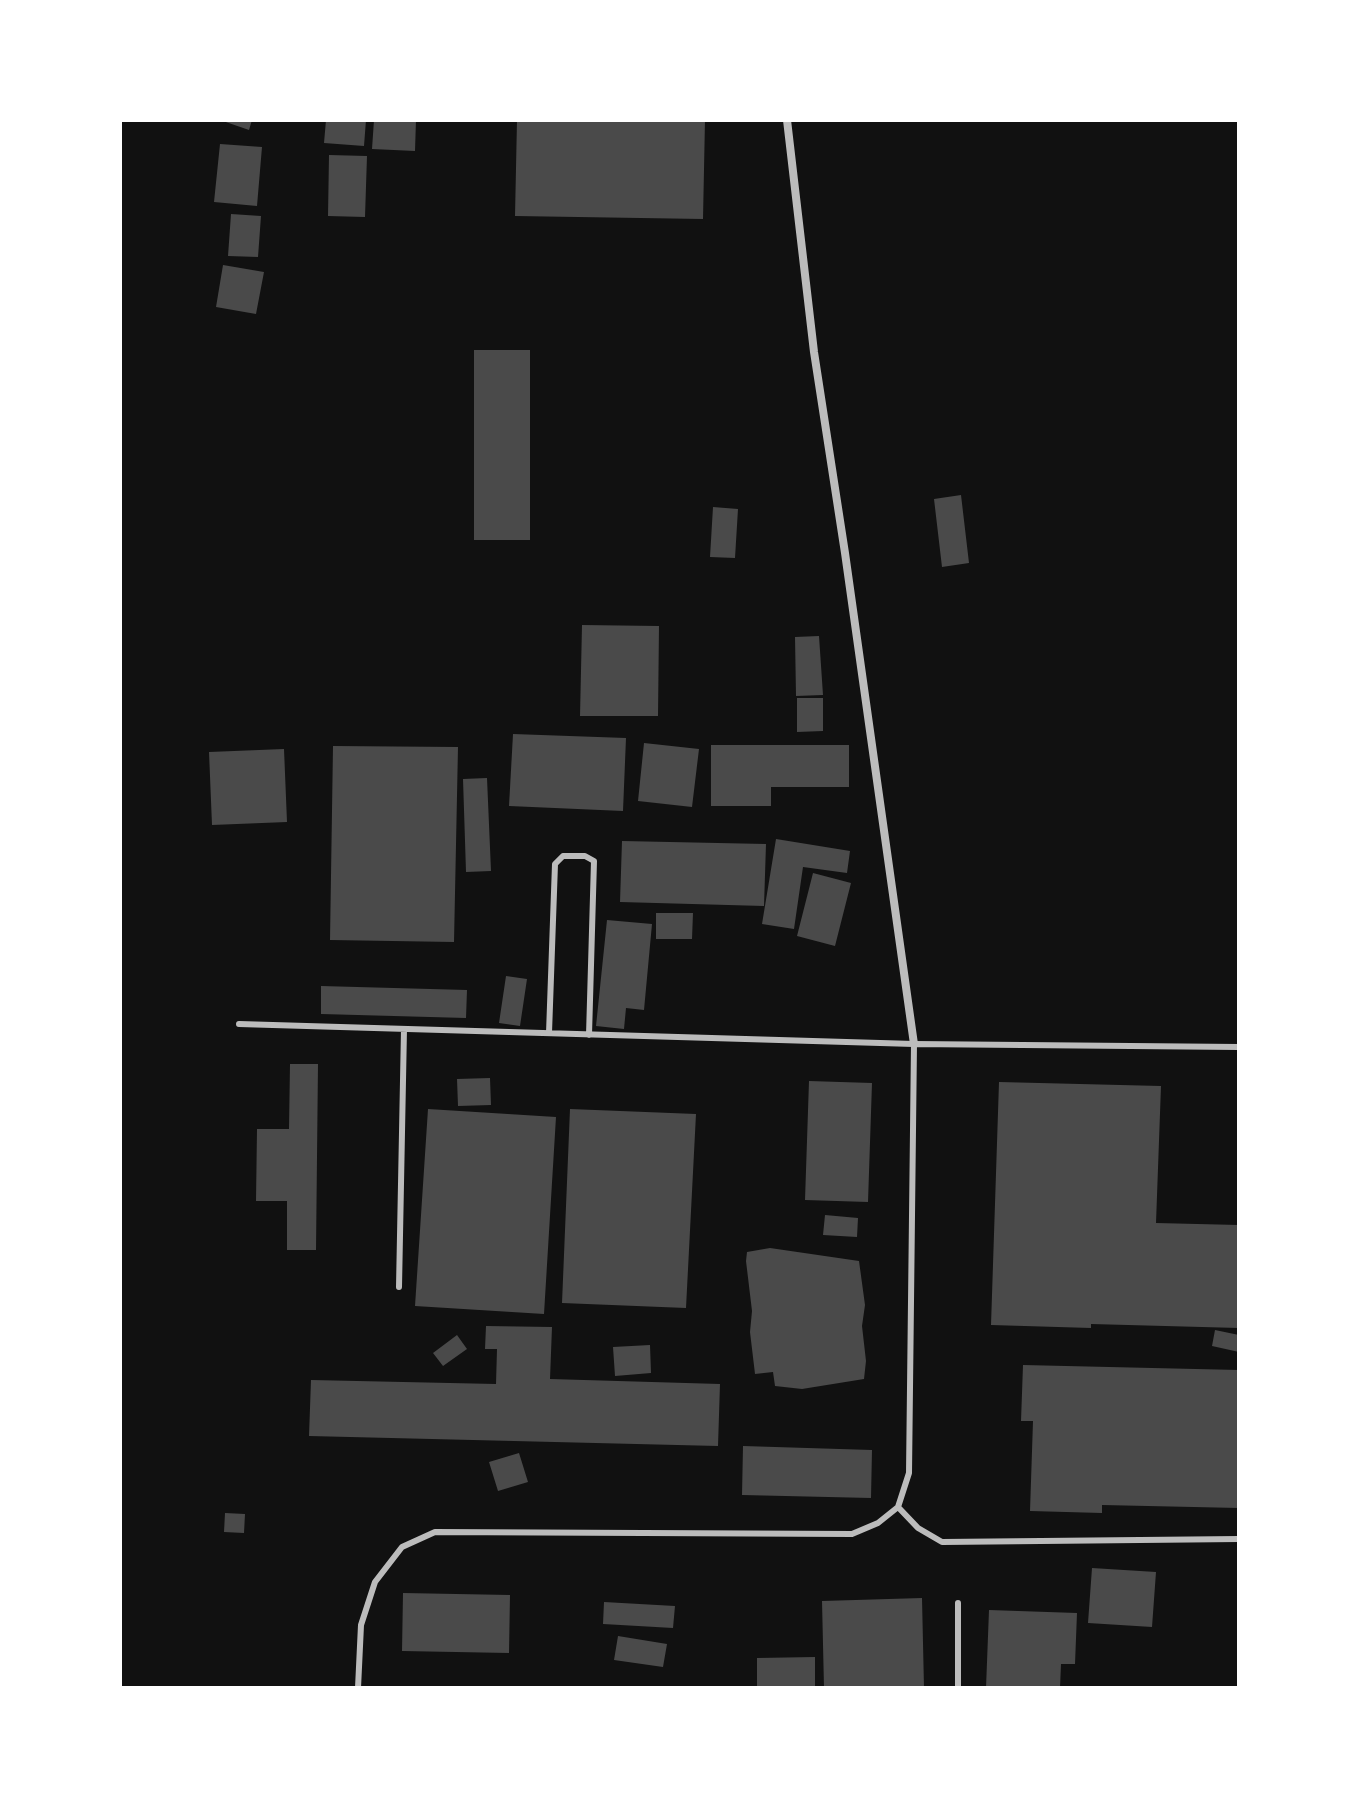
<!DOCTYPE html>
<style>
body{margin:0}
#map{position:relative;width:1359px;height:1808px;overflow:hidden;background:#111;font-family:"PT Serif",serif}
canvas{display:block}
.frame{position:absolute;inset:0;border:122px solid #fff;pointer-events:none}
</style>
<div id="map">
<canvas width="1359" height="1808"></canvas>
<div class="frame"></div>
</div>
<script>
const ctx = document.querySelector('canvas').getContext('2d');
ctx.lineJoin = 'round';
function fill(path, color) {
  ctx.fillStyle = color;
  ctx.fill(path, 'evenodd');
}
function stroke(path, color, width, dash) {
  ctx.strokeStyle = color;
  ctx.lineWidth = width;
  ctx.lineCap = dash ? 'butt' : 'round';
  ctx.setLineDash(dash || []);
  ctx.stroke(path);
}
fill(new Path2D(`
 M220 120H252L249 130Z
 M326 120H366L364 146 324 143Z
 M374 120H416L415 151 372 149Z
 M517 120H705L703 219 515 216Z
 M220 144 262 147 257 206 214 202Z
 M329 155 367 156 365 217 328 216Z
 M231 214 261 216 258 257 228 256Z
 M223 265 264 272 256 314 216 307Z
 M474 350H530V540H474Z
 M961 495 969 563 942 567 934 499Z
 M713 507 738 509 735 558 710 557Z
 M582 625 659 626 658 716H580Z
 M819 636 823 695 796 696 795 637Z
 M797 698H823V731L797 732Z
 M513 734 626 738 623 811 509 806Z
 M644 743 699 749 692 807 638 801Z
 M711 745H849V787H771V806H711Z
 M333 746 458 747 454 942 330 940Z
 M284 749 287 822 212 825 209 752Z
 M487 778 491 871 466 872 463 779Z
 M776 839 850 851 847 873 803 867 794 929 762 924Z
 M622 841 766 844 764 906 620 902Z
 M813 873 851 883 835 946 797 936Z
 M656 913H693L692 939H656Z
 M607 920 652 924 644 1010 626 1008 624 1029 596 1026Z
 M506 976 527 979 520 1026 499 1023Z
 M321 986 467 990 466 1018 321 1014Z
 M290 1064H318L316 1250H287V1201H256L257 1129H289Z
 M490 1078 491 1105 458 1106 457 1079Z
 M809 1081 872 1083 868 1202 805 1200Z
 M999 1082 1161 1086 1156 1223 1239 1225V1328L1091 1324V1328L991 1325Z
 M428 1109 556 1117 544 1314 415 1306Z
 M570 1109 696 1114 686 1308 562 1303Z
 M825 1215 858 1218 857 1237 823 1235Z
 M770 1248 859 1261 865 1305 862 1326 866 1361 864 1379 802 1389 775 1386 773 1372 755 1374 750 1332 752 1311 746 1261 747 1252Z
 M486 1326 552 1327 550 1379 720 1384 718 1446 309 1436 311 1380 496 1384 497 1349H485Z
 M1215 1330 1239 1335V1352L1212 1346Z
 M457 1335 467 1349 443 1366 433 1353Z
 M650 1345 651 1373 615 1376 613 1347Z
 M1023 1365 1239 1370V1508L1102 1505V1513L1030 1511 1033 1421H1021Z
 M743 1446 872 1450 871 1498 742 1495Z
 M519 1453 528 1482 498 1491 489 1462Z
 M225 1513 245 1514 244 1533 224 1532Z
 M1092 1568 1156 1572 1152 1627 1088 1623Z
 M403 1593 510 1595 509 1653 402 1651Z
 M922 1598 924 1688H824L822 1601Z
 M604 1602 675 1606 673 1628 603 1624Z
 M989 1610 1077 1613 1075 1664H1061L1060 1688H986Z
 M618 1636 667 1644 663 1667 614 1660Z
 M815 1657V1688H757V1658Z`), '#4a4a4a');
stroke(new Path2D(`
 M239 1024 914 1044 1239 1047
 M549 1033 555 864 563 856H585L594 861 589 1035
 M399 1287 404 1029
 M898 1507 918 1528 942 1542 1239 1539
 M358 1688 361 1625 375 1582 402 1547 435 1532 852 1534 878 1523 898 1507 909 1473 914 1044
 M958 1688V1603`), '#bcbcbc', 6);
stroke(new Path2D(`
 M787 120 814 352 845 553 914 1044`), '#bcbcbc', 8);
</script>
